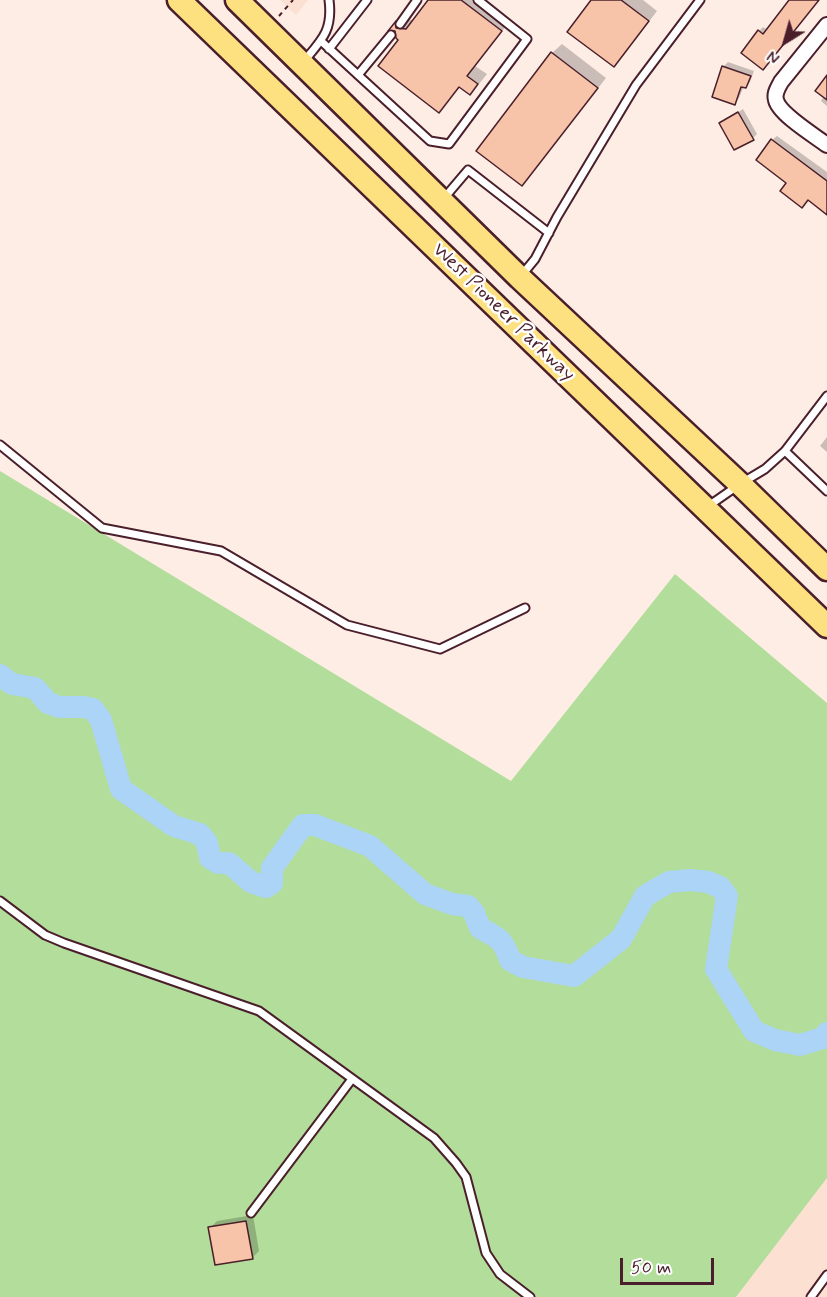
<!DOCTYPE html>
<style>
body{margin:0}
#map{position:relative;width:827px;height:1297px;overflow:hidden;background:#fdede5;font-family:Mynerve,sans-serif}
canvas{display:block}
.north{position:absolute;left:755px;top:12px;width:60px;height:60px;-webkit-text-stroke:4px #fff;paint-order:stroke;rotate:217deg;font-size:16px;font-weight:700;line-height:24px;text-align:center;color:#4a1f2b}
.north::after{content:'';display:block;margin:auto;width:21px;height:27px;background:#4a1f2b;clip-path:polygon(50% 0,100% 100%,50% 72%,0 100%)}
.scale{position:absolute;left:620px;top:1258px;width:94px;height:27px;box-sizing:border-box;border:3px solid #4a1f2b;border-top:0;padding-left:8px;font-size:18px;line-height:21px;white-space:nowrap;color:#4a1f2b;-webkit-text-stroke:4px #fff;paint-order:stroke}
</style>
<div id="map">
<canvas width="827" height="1297"></canvas>
<div class="north">N</div>
<div class="scale">50 m</div>
</div>
<script>
const ctx = document.querySelector('canvas').getContext('2d');
ctx.lineJoin = 'round';
function fill(path, color) {
  ctx.fillStyle = color;
  ctx.fill(path, 'evenodd');
}
function stroke(path, color, width, dash) {
  ctx.strokeStyle = color;
  ctx.lineWidth = width;
  ctx.lineCap = dash ? 'butt' : 'round';
  ctx.setLineDash(dash || []);
  ctx.stroke(path);
}
function label(font, color, halo, rows, align = 'center') {
  ctx.font = font + ' Mynerve,sans-serif';
  ctx.lineWidth = 5;
  ctx.setLineDash([]);
  ctx.textBaseline = 'middle';
  ctx.strokeStyle = halo;
  ctx.fillStyle = color;
  for (const [text, x, y, turn = 0] of rows) {
    ctx.save();
    ctx.translate(x, y);
    ctx.rotate((+turn || 0) * Math.PI / 180);
    ctx.textAlign = isNaN(turn) ? turn : align;
    if (halo) ctx.strokeText(text, 0, 0);
    ctx.fillText(text, 0, 0);
    ctx.restore();
  }
}
fill(new Path2D(`
 M280 0H308L296 15Z
 M827 1178V1297H736Z`), '#fce1d3');
fill(new Path2D(`
 M0 471 511 781 675 574 827 703V1178L736 1297H0Z`), '#b3dd9a');
fill(new Path2D(`
 M430 0H483L510 21 475 66 487 74 479 84 470 93 460 86 439 111 396 30 391 29 405 13V19L415 20Z
 M593 0H643L657 11 623 56 614 65Z
 M791 0H818L768 64 759 31 763 27 768 30Z
 M562 44 606 78 531 174 522 184 552 53Z
 M728 62 754 71 750 82 746 87 744 86 739 98 735 103 723 67Z
 M827 77V106L821 101 824 96Z
 M743 109 757 134 753 138 721 124Z
 M777 136 827 172V213L789 182 772 140Z
 M827 437V452L820 446Z
 M253 1215 259 1251 252 1258 210 1228 217 1221Z`), '#0003');
stroke(new Path2D(`
 M0 675 12 684 35 688 48 703 60 707H84L93 709 101 720 121 789 174 826 200 834 207 843 210 858 218 863H229L251 882 266 887 272 883V868L303 825H315L370 846 425 894 452 904 468 906 474 913 480 928C499 938 503 939 510 960L523 967 574 976 621 939 645 896 669 882 691 880 708 882 720 887 727 896 716 969 754 1031 775 1040 800 1045 823 1038 827 1033`), '#abd4f6', 22);
const building = new Path2D(`
 M428 0H461L502 31 467 76 478 84 470 95 459 87 439 113 378 66 398 40 396 38 395 31H388L396 21V28L406 29Z
 M591 0H621L649 21 614 67 567 32Z
 M789 0H819L763 70 741 53 758 30 763 34Z
 M551 52 598 88 522 186 476 151Z
 M722 66 751 76 746 88 741 87 735 105 712 97Z
 M827 75V100L815 91Z
 M738 112 754 140 734 150 719 123Z
 M771 139 827 181V215L808 200 802 208 780 191 786 183 756 160Z
 M246 1221 253 1259 215 1265 208 1227Z`);
fill(building, '#f8c4a9');
stroke(building, '#4a1f2b', 1.5);
const lane = new Path2D(`
 M400 24 417 0
 M321 41 430 141 449 144 527 39 478 0
 M329 49 367 0
 M304 61C322 40 333 30 329 0
 M358 75 391 35
 M445 197 468 170 549 233
 M521 276 535 259 557 217 636 85 700 0
 M0 445 102 528 221 551 347 625 440 649 525 608
 M785 451 827 491
 M707 507 740 484 765 469 785 451 827 396
 M0 901 45 935 64 943 259 1011 434 1138 456 1163 466 1177 486 1253 500 1274 530 1297
 M251 1213 352 1079
 M811 1297 827 1275`);
const street = new Path2D(`
 M827 25 781 82C778 88 774 93 776 100 779 114 815 136 827 145`);
const primary = new Path2D(`
 M179 0 827 626
 M237 0 520 278 740 484 827 569`);
stroke(lane, '#4a1f2b', 11);
stroke(street, '#4a1f2b', 18);
stroke(primary, '#4a1f2b', 27);
stroke(new Path2D(`
 M279 16 293 0`), '#4a1f2b', 2, [4.5, 4.5]);
stroke(lane, '#fff', 7);
stroke(street, '#fff', 14);
stroke(primary, '#fde080', 22);
label('20px', '#4a1f2b', '#fff', [
 ["West Pioneer Parkway",503,313,44]
]);
</script>
